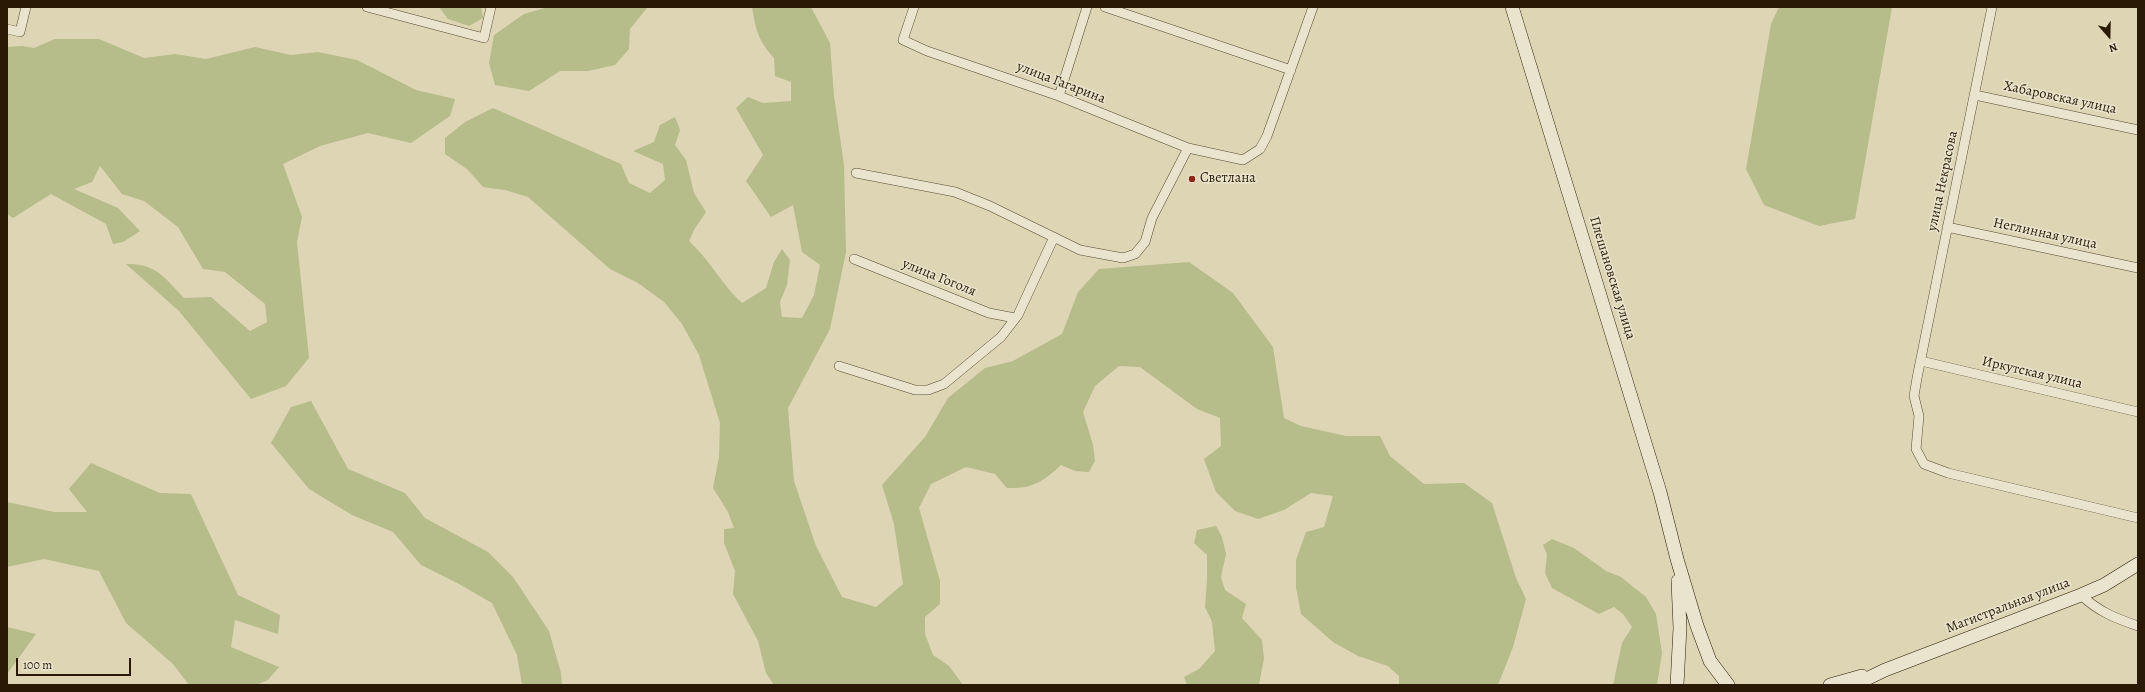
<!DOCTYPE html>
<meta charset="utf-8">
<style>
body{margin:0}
#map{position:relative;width:2145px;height:692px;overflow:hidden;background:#ded5b4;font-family:Alegreya,serif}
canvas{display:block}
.frame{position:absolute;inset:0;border:8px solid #2a1904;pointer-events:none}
.north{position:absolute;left:2089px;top:16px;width:40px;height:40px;-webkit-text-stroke:3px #eae4ce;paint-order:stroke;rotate:160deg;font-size:11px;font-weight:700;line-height:16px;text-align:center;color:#2a1904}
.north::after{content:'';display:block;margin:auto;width:14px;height:18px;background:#2a1904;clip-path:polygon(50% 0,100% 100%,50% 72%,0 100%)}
.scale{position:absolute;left:16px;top:658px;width:115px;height:18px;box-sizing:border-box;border:2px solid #2a1904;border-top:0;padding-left:5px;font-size:12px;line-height:14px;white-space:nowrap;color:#2a1904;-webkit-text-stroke:3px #eae4ce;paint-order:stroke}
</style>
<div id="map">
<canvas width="2145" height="692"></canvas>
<div class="frame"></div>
<div class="north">N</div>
<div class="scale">100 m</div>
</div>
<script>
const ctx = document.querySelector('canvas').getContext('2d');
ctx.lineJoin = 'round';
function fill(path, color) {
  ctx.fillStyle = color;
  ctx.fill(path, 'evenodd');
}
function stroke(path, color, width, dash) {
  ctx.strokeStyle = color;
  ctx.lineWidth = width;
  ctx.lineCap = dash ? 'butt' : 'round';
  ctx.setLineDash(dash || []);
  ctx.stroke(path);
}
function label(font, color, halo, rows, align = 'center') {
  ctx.font = font + ' Alegreya,serif';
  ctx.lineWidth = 3;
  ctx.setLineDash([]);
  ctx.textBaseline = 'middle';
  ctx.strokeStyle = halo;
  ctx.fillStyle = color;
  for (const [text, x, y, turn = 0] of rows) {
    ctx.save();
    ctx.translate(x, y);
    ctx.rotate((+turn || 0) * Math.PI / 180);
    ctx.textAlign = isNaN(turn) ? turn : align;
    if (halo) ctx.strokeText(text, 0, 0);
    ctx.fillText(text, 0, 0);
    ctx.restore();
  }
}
fill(new Path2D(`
 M439 7H481L483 18 469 26 448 19Z
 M548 7H664L647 8 630 29 629 49 615 65 588 71H560L529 91 495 85 489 63 494 35 524 14Z
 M752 7H811L830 43 834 96 844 165 846 252 830 329 788 408 794 481 816 546 842 597 876 607 903 584 894 524 882 485 925 437 948 398 985 368 1013 361 1062 334 1078 292 1099 269 1189 262 1233 293 1273 347 1284 418 1301 426 1346 436H1380L1390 456 1424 484 1464 483 1492 503 1516 578 1526 599 1513 647 1498 685H1399V676L1388 666 1358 656 1333 642 1301 614 1296 587V560L1306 532 1324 527 1333 496 1311 493 1284 510 1258 519 1235 511 1216 492 1204 459 1221 446 1220 418 1197 409 1140 367 1119 366 1095 386 1083 412 1093 445 1095 461 1089 472 1075 471 1061 465C1043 482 1032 489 1007 488L995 474 966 467 931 484 919 508 940 581V604L925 617V634L933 655 949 666 963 685H774L766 673 758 641 733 594 735 571 724 543V529L734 528 728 512 713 488 719 457 720 423 699 355 682 324 664 302 638 283 610 269 528 197 505 190 483 187 467 169 445 154V138L465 122 493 108 621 164 629 183 650 193 665 180 663 164 633 151 654 142 660 125 675 117 680 130 675 145 686 160 694 193 706 212 694 230 689 241C710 260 722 285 742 303L766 288 774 262 782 249 790 260 787 285 780 302 782 317 802 318 814 295 820 265 802 252 793 205 771 217 746 181 763 155 736 108 748 97 763 103 791 101V82L775 76 774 58C758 40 756 31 752 7Z
 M1779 7H1892L1855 219 1819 226 1764 205 1746 169 1771 24Z
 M55 39H99L144 58 175 54 206 59 255 47 291 55 318 52 357 60 416 90 455 99 450 116 411 143 368 133 320 146 283 164 302 217 297 242 309 358 286 386 251 399 179 311 126 264C156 263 165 278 184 298L211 297 250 331 267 322 265 304 225 272 203 269 178 227 144 201 122 194 100 166 92 182 74 189 118 208 140 231 123 242 113 244 106 224 51 194 13 218 7 214V47L23 46 34 48Z
 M311 401 348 469 405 493 425 518 488 552 513 577 549 631 561 673 562 685H522L517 655 492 603 459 584 421 565 393 532 352 515 309 489 271 443 291 407Z
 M91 463 160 493 191 494 238 595 280 615 278 634 235 620 231 647 279 667 268 680 256 685H189L173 664 126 623 99 571 44 559 7 567V502L54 512H87L69 489Z
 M1216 526 1222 537 1226 554 1221 577 1225 590 1246 604 1242 618 1262 640 1264 658 1259 685H1187L1184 677 1199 669 1215 651 1212 622 1205 607 1207 579V555L1194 543 1197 530Z
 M1552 539 1574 548 1606 571 1621 577 1646 597 1656 614 1662 653 1657 685H1613L1622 643 1632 627 1623 614 1614 607 1599 614 1552 588 1545 573 1547 554 1543 545Z
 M7 627 36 634 7 674Z`), '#b6bc8a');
const street = new Path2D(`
 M367 7 484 38 491 7
 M914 7 903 40 927 51 1059 96 1188 148 1243 160 1260 149 1267 136 1313 7
 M1105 7 1291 70
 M1992 7 1917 378 1914 396 1919 416 1916 449 1924 464 1948 473 2138 518
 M7 29 20 32 26 7
 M1975 95 2138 130
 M1059 96 1087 7
 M856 173 955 192 990 206 1080 250 1123 258 1135 254 1145 242 1152 218 1188 148
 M1947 227 2138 268
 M854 259 989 313 1015 318
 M1921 361 2138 412
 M839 366 915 390H928L944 384 1001 337 1018 315 1054 237
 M2081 595C2099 612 2115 618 2138 626`);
const secondary = new Path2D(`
 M1512 7 1660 492 1677 559 1697 626 1710 661 1728 685
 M1677 685 1680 628 1678 581
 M1830 685 1862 676
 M1854 685 1885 670 2081 595 2104 585 2138 564`);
stroke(street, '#574830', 10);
stroke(secondary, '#2a1904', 14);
stroke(street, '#eae4ce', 9);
stroke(secondary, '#eae4ce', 13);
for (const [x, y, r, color] of [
 [1192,179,4,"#8f2418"]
]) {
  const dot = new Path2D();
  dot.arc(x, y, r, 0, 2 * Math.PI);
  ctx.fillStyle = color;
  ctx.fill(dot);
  stroke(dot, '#eae4ce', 1.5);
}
label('14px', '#2a1904', '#eae4ce', [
 ["улица Гагарина",1061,83,21],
 ["Хабаровская улица",2060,98,12],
 ["улица Некрасова",1943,181,-78],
 ["Неглинная улица",2045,234,12],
 ["улица Гоголя",939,278,22],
 ["Плешановская улица",1612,278,73],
 ["Иркутская улица",2032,373,13],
 ["Магистральная улица",2008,606,-21]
]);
label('14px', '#2a1904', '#eae4ce', [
 ["Светлана",1200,179]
], 'left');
</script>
